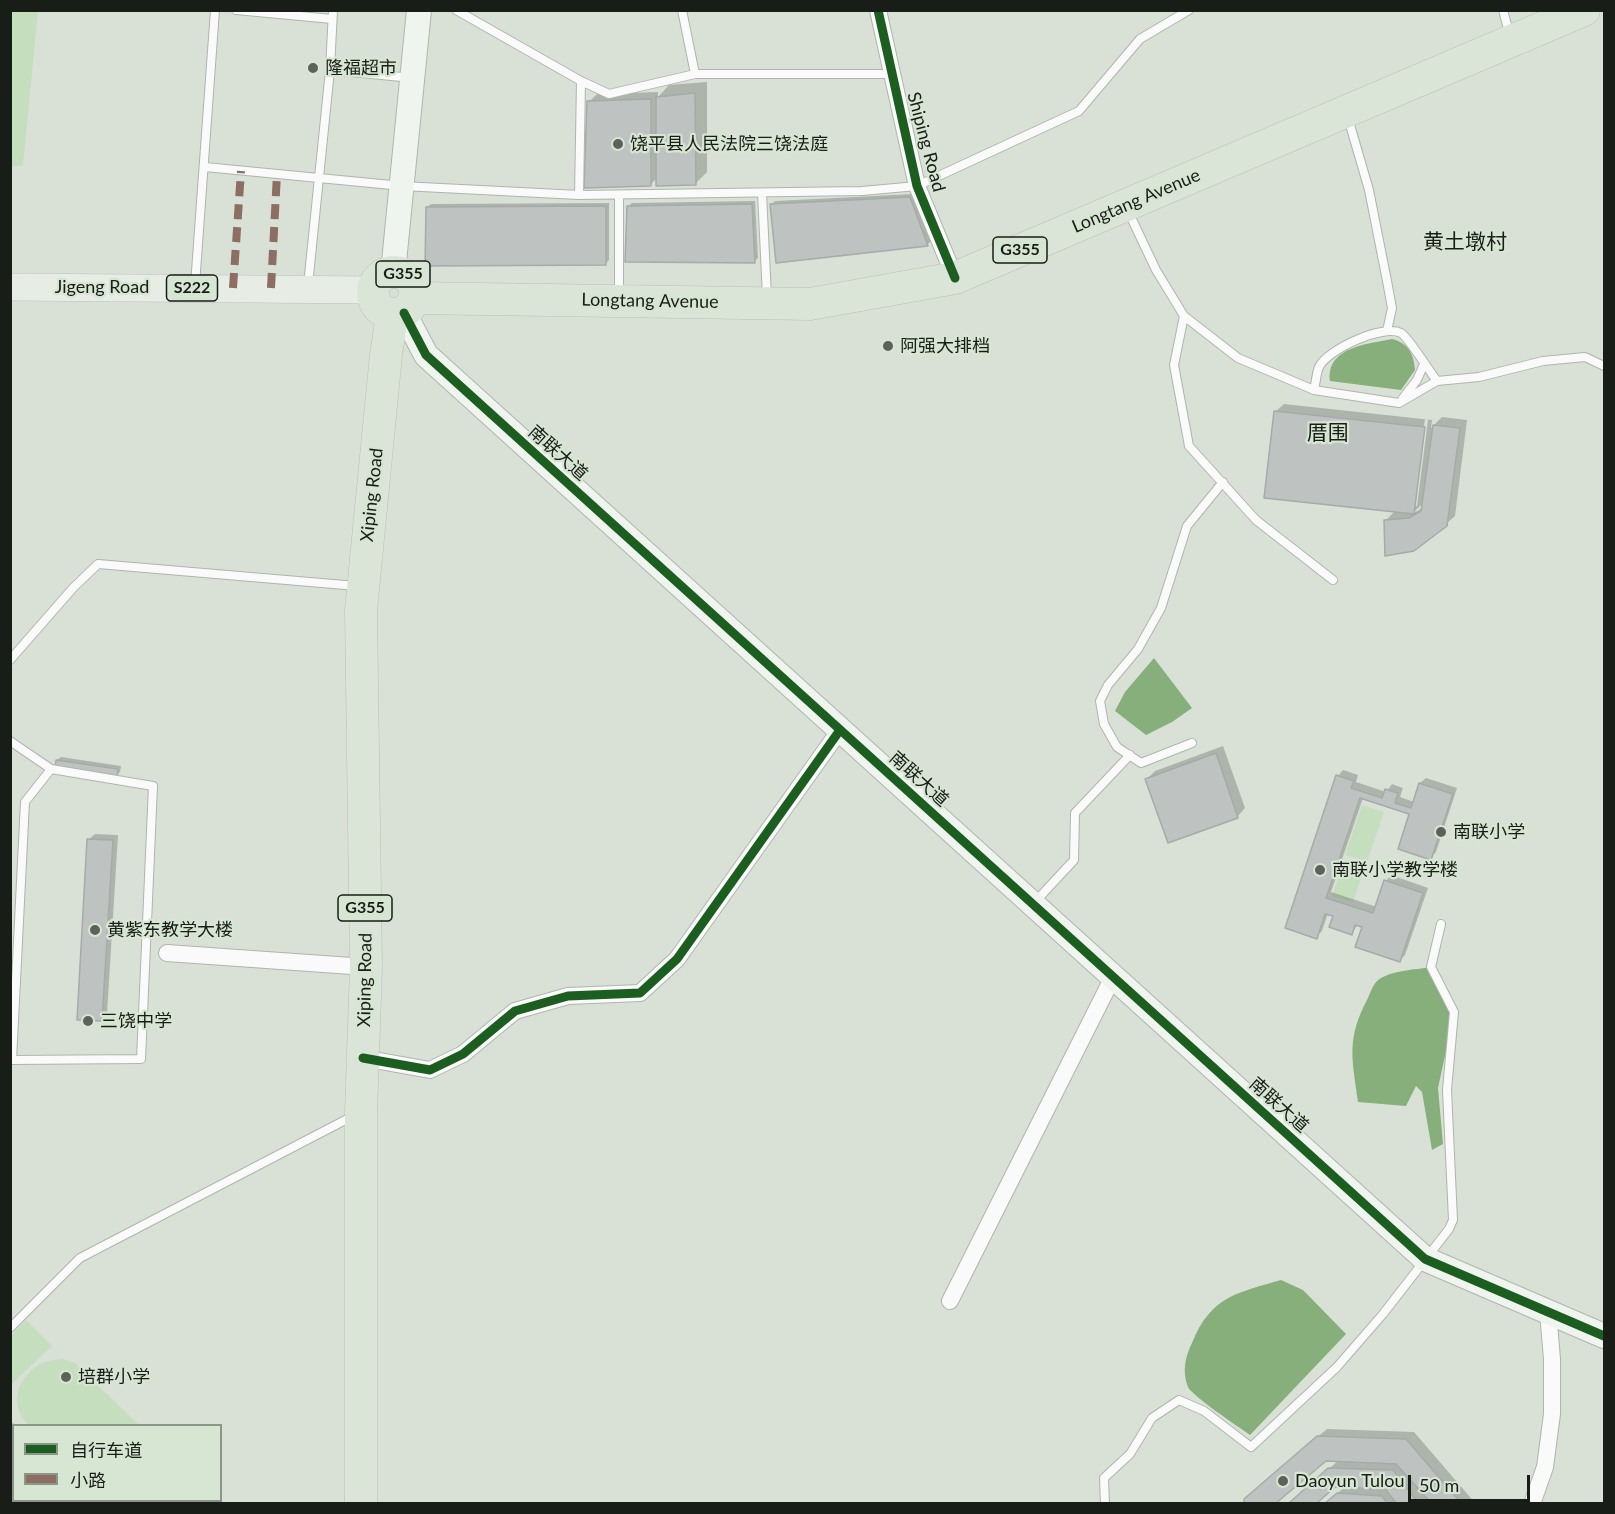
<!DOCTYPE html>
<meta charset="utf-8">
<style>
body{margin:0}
#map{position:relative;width:1615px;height:1514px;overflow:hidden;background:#d9e1d7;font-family:Lato,"Noto Sans SC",sans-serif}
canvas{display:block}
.frame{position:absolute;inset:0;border:12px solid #181d17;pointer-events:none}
.legend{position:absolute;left:12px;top:1424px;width:210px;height:78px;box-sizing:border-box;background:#d7e5d3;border:2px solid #8b9588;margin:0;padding:8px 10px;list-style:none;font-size:18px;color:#181d17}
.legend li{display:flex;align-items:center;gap:12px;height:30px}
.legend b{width:30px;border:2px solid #8b9588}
.scale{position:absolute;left:1408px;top:1475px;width:122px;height:27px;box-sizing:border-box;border:3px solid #181d17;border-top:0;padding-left:8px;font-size:18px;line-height:21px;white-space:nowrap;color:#181d17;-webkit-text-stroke:4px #d7e5d3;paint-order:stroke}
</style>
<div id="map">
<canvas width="1615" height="1514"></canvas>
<div class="frame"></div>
<ul class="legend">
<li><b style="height:8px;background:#1b5e20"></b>自行车道</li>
<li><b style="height:8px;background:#8d6e63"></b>小路</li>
</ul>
<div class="scale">50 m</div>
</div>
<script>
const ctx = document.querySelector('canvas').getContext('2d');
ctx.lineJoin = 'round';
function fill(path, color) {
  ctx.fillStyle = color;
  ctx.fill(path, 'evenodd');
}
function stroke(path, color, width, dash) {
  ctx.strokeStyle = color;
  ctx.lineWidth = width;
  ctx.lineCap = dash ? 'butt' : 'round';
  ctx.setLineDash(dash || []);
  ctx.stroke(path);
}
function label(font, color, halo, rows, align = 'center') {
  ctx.font = font + ' Lato,"Noto Sans SC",sans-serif';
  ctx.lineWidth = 4.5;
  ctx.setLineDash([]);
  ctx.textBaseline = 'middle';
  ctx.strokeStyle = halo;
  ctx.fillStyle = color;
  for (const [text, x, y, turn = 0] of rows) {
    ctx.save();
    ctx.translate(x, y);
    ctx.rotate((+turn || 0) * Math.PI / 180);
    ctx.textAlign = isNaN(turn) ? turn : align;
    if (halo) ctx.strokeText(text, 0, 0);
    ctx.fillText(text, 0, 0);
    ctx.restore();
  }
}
fill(new Path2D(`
 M11 10 38 11 23 166H11Z
 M1362 805 1384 812 1367 862 1345 855Z
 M1341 869 1362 876 1353 902 1332 896Z
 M26 1320 52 1346 11 1385V1336Z
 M63 1359 75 1363 139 1425H28C9 1406 16 1378 40 1364 47 1360 55 1360 63 1359Z`), '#c5dfbe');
fill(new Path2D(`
 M1392 339C1408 343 1414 354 1415 370L1401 390 1330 381C1326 348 1366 344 1392 339Z
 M1154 658 1192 708 1172 722 1146 735 1115 711 1125 692Z
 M1431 967 1454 1014 1438 1088 1443 1144 1432 1150 1422 1092 1416 1086 1406 1106 1358 1102C1352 1058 1346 1039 1368 998 1370 993 1373 985 1377 981 1390 970 1415 970 1431 967Z
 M1281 1280 1303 1290 1346 1334 1250 1435C1239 1427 1192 1396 1188 1387 1182 1372 1185 1357 1192 1343 1211 1296 1237 1293 1281 1280Z`), '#86af7b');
fill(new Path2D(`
 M707 82V172L695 184 657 178 650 185 589 102 597 94 658 92V97L669 85Z
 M913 194 931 241 928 244 777 261 772 204 775 201Z
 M755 201 758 258 754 262 628 206 632 203Z
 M609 203V260L605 264 427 207 431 204Z
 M1284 404 1432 420 1431 428 1442 417 1467 420 1455 516 1446 524 1385 521 1395 511 1276 411ZM1425 419 1428 420 1417 506H1413ZM1424 502 1423 508 1415 512H1414Z
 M1223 746 1245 808 1238 816 1169 841 1147 779 1155 771Z
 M61 757 121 766 120 772 117 775 57 760Z
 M1343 770 1358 775 1356 782 1386 792 1392 784 1403 788 1400 797 1414 802 1420 783 1426 778 1457 788 1436 852 1430 858 1411 814 1363 798 1331 892 1377 907 1386 881 1391 875 1428 888 1405 955 1400 960 1364 926 1358 924 1352 933 1335 915 1328 913 1322 931 1316 937 1338 776Z
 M95 834 118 835 107 1014 102 1020 89 839Z
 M1327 1429 1414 1432 1476 1504H1325L1346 1486H1334L1289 1504 1339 1460H1325L1254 1491Z`), '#0003');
const building = new Path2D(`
 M695 93 696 185 656 186V97Z
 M651 99V186L584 188 587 101Z
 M910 197 928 246 776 263 770 204Z
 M752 204 755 263 625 262 627 206Z
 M606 206V265L425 266 426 207Z
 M1274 411 1425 427 1414 514 1264 498Z
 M1433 425 1460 428 1447 526 1414 551 1385 556 1384 520 1409 518 1421 511Z
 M1216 753 1238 818 1168 843 1145 779Z
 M56 760 118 769 117 777 55 768Z
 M1336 775 1354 781 1351 788 1382 798 1385 789 1398 793 1395 803 1411 808 1419 783 1453 794 1431 860 1398 849 1409 814 1360 798 1326 898 1373 913 1384 880 1423 893 1400 962 1355 947 1362 927 1355 925 1352 935 1329 927 1333 916 1325 914 1317 939 1285 928Z
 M87 839 113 840 102 1021 77 1020Z
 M1317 1436 1406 1439 1462 1504H1432L1396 1464 1326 1461 1275 1504H1244V1499Z
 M1328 1468 1393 1470 1419 1504H1397L1385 1489 1335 1487 1316 1504H1288Z
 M1337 1493 1382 1496 1388 1504H1324Z`);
fill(building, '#bec2c1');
stroke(building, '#a6aaa9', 1.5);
const lane = new Path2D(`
 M236 10 332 19
 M456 10 581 81 609 94 695 74H891
 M682 10 695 74
 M1503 10 1510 36
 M330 70 412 78
 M1348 118 1369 190 1387 281 1392 308 1387 331
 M205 167 402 186 579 195 862 191 917 186 1079 111 1140 39 1189 10
 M762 193 767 297
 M579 195 581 81
 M1128 211 1156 270 1184 316 1238 358 1314 390 1399 403 1437 381 1479 377 1543 361 1585 357 1604 366
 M195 285 215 10
 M308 285 330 70 333 10
 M619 296V195
 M1184 316 1174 365 1189 446 1256 520 1333 580
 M1314 390C1316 383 1316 374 1319 367 1328 349 1383 324 1401 333 1409 338 1429 371 1437 381
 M1403 398 1417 380 1424 364
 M10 660 73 588 98 564 357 586
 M10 741 51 769 153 786 141 1059 12 1060 25 802 51 769
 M1192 743 1141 763 1117 747 1104 724 1100 701 1108 685 1138 649 1161 608 1187 526 1223 482
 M1035 902 1074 860 1075 813 1130 755
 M10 1328 80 1258 355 1115
 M10 1427 14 1430
 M82 1500 84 1504
 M1105 1504 1104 1478 1130 1454 1152 1418 1179 1400 1204 1411 1251 1447 1337 1367 1383 1314 1449 1229 1453 1220 1447 1090 1454 1012 1431 967 1441 924`);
const street = new Path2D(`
 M878 10 917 186 955 278
 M167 953 366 967
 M363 1058 430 1070 463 1054 515 1011 568 996 640 993 677 959 840 730
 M950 1301 1113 977
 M1532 1504 1545 1467 1552 1414V1359L1548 1312`);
const secondary = new Path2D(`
 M393 272 419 10
 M404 313 426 355 1425 1259 1604 1336`);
const primary = new Path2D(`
 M10 287 373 290`);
const highway = new Path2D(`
 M373 293a21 21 0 1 1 42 0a21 21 0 1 1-42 0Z
 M415 298 810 304 955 278 1584 10
 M361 1504V1112L366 967 361 610 386 355 392 315`);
stroke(lane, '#afb5ad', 10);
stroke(street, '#afb5ad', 18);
stroke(secondary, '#afb5ad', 26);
stroke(primary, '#bbbfba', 28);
stroke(highway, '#bbbfba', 33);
stroke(lane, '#f9faf9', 8);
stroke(street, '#f9faf9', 16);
stroke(secondary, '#f0f4ef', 24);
stroke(primary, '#e7ece5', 27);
stroke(highway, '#dae4d7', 32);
stroke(new Path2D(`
 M233 288 241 171
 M271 288 277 174`), '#8d6e63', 8, [15, 8]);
stroke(new Path2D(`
 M878 10 917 186 955 278
 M404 313 426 355 1425 1259 1604 1336
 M363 1058 430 1070 463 1054 515 1011 568 996 640 993 677 959 840 730`), '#1b5e20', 9);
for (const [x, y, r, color] of [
 [313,68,6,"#5c625a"],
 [618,144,6,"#5c625a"],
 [888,346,6,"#5c625a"],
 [1441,832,6,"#5c625a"],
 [1320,870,6,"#5c625a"],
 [95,930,6,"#5c625a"],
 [88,1021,6,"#5c625a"],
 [66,1377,6,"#5c625a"],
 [1283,1481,6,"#5c625a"]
]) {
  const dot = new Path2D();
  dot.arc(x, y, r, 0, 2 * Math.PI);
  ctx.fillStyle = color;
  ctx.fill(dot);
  stroke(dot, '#d7e5d3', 2);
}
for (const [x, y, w] of [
 [1020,250,54],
 [403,274,54],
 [192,288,51],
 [365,908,54]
]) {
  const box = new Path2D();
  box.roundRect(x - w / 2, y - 13, w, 26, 4.5);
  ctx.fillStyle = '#d7e5d3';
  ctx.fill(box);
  stroke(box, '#181d17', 1.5);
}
label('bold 16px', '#181d17', null, [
 ["G355",1020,250],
 ["G355",403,274],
 ["S222",192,288],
 ["G355",365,908]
]);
label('18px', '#181d17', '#d7e5d3', [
 ["隆福超市",325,68],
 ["饶平县人民法院三饶法庭",630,144],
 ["阿强大排档",900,346],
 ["南联小学",1453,832],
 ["南联小学教学楼",1332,870],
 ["黄紫东教学大楼",107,930],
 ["三饶中学",100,1021],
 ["培群小学",78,1377],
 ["Daoyun Tulou",1295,1481]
], 'left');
label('18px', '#181d17', '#d7e5d3', [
 ["Shiping Road",926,142,75],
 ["Longtang Avenue",1136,201,-23],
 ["Jigeng Road",102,287],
 ["Longtang Avenue",650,301,1],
 ["南联大道",558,453,42],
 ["Xiping Road",372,495,-84],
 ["南联大道",919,779,42],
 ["Xiping Road",365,980,-89],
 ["南联大道",1279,1105,42]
]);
label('21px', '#181d17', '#d7e5d3', [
 ["黄土墩村",1465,242],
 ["厝围",1328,433]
]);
</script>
